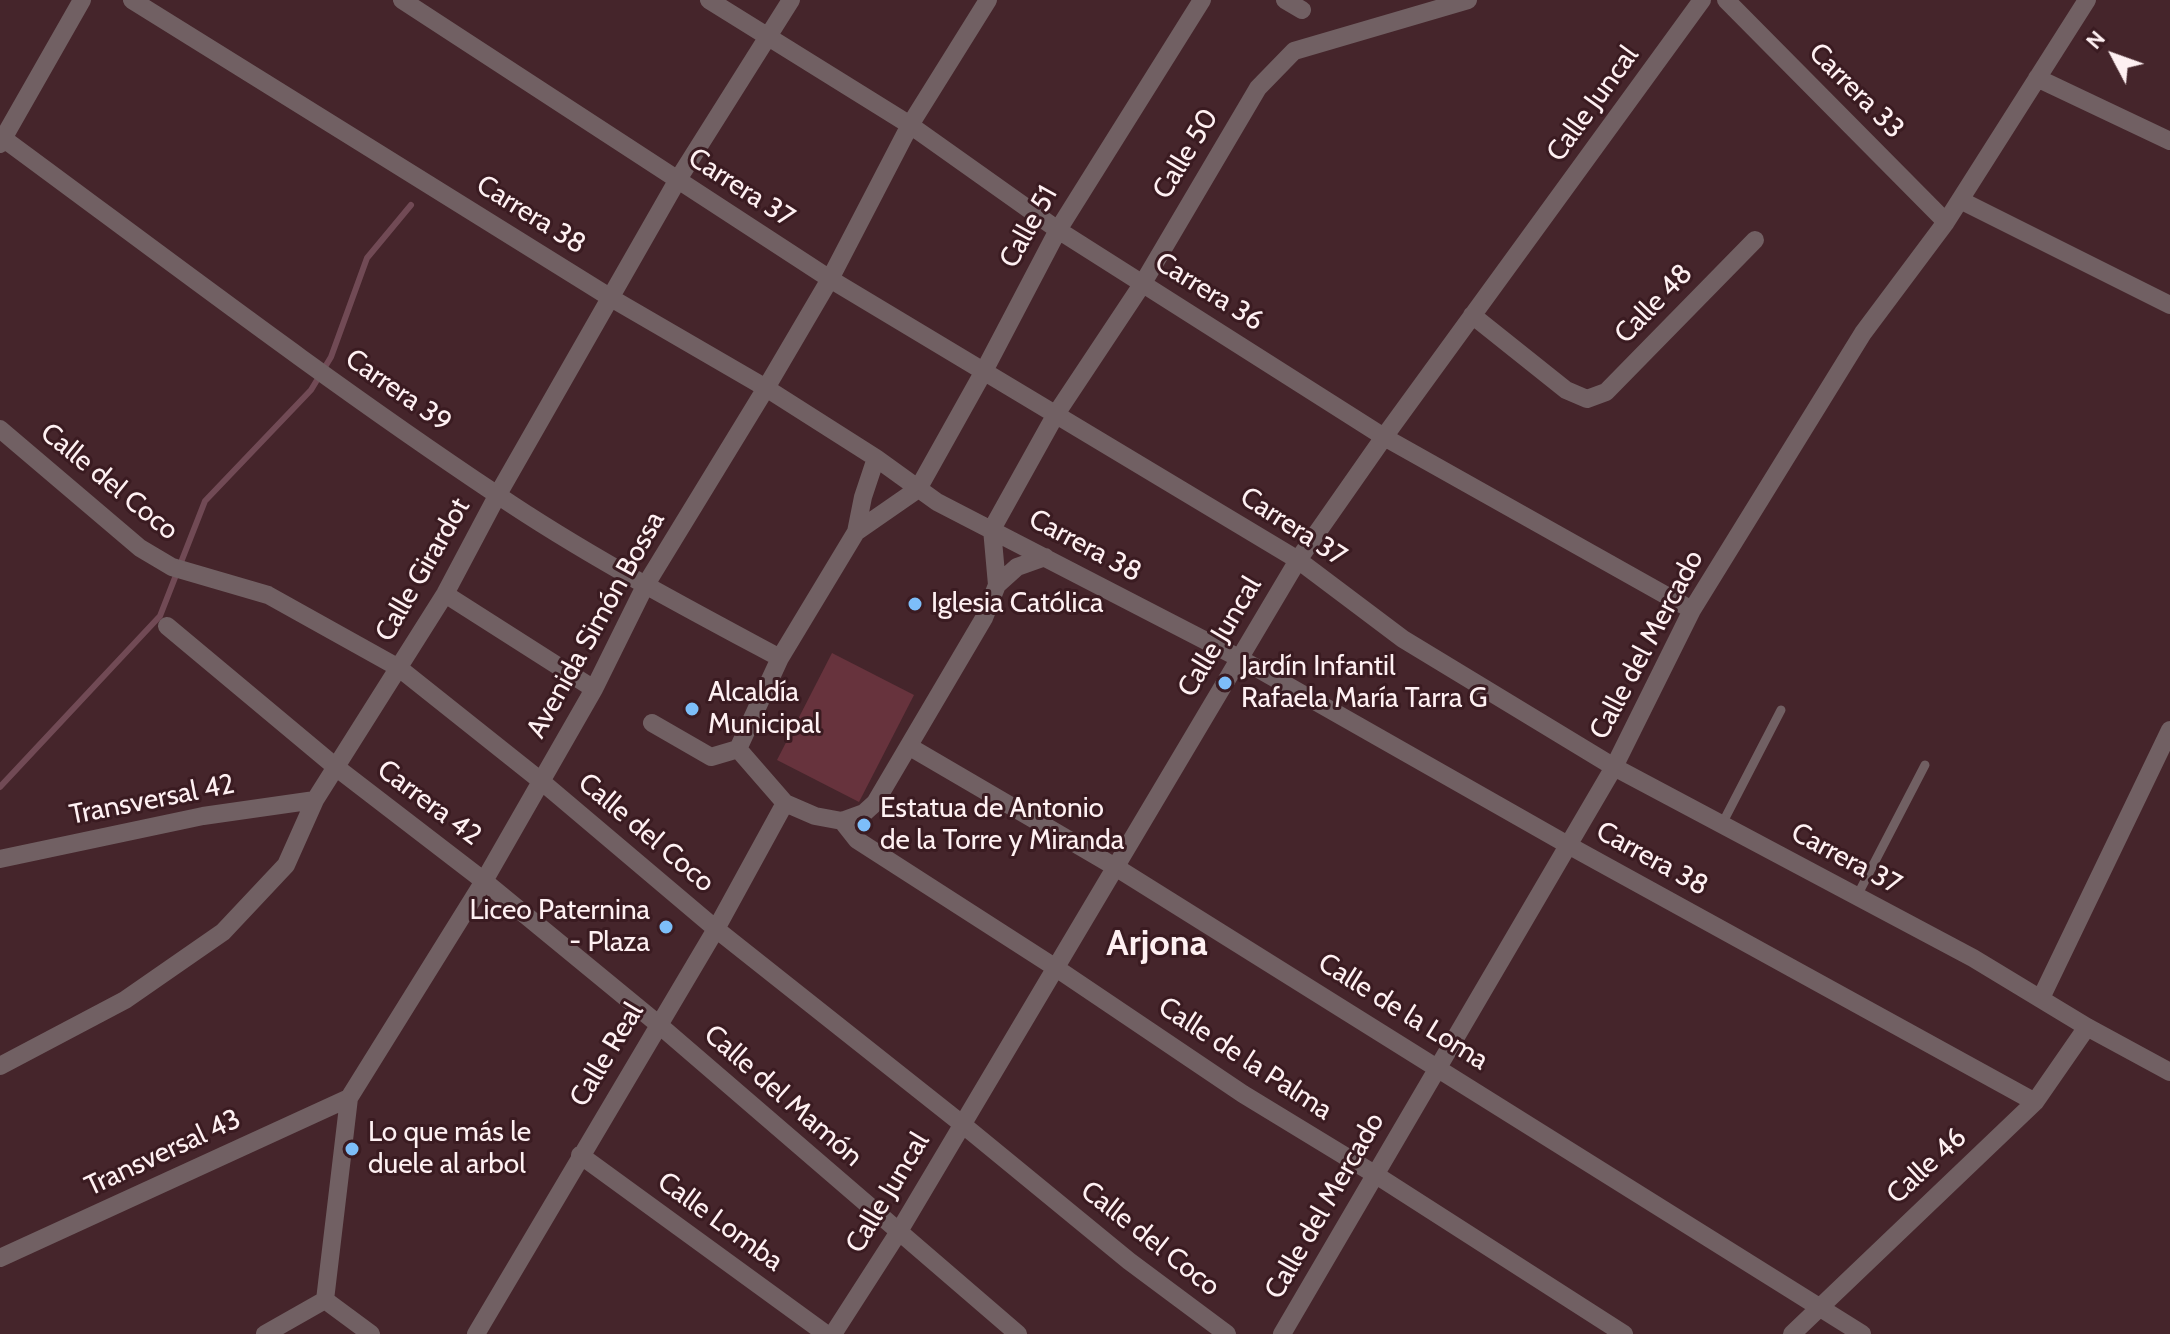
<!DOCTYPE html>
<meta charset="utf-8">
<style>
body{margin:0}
#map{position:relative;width:2170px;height:1334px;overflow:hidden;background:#45252b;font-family:Cabin,sans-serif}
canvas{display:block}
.north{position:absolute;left:2074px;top:16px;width:80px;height:80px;-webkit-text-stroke:6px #3a1b21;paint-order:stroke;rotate:311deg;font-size:22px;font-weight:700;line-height:32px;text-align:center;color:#fef0f2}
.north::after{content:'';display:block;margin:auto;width:28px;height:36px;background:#fef0f2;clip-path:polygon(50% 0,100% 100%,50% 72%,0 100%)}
</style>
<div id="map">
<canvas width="2170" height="1334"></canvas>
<div class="north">N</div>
</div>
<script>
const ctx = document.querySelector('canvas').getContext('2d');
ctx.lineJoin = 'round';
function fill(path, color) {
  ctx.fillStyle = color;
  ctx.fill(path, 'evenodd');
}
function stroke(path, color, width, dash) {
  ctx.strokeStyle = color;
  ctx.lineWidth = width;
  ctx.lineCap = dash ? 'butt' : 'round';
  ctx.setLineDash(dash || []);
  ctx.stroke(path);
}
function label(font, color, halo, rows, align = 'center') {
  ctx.font = font + ' Cabin,sans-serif';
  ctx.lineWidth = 6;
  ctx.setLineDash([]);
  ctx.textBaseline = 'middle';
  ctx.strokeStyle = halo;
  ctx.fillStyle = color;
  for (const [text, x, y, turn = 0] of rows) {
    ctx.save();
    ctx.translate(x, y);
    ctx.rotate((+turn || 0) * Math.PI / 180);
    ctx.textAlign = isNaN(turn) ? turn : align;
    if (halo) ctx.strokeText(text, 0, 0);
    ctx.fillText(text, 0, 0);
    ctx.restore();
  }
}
fill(new Path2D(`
 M832 653 914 695 859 802 777 760Z`), '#67333d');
stroke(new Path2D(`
 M0 787 160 616 205 501 311 390 331 357 367 258 411 205`), '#714a55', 6);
stroke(new Path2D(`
 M1722 824 1781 710
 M1857 896 1925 765`), '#716063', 9);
stroke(new Path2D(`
 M132 0 611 298 766 388 876 458 937 502 1239 658 1568 845 2035 1102
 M402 0 830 279 1298 560 1403 639 1614 767 1973 958 2087 1027 2170 1072
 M709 0 910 125 1058 230 1384 437 1692 610
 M1202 0 1058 230 984 371 918 489 856 532 780 658 738 749 785 803 815 816 842 821 864 813 875 803 984 618 997 585 992 529 1056 414 1143 283 1258 88 1294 51 1468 0
 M1285 0 1302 10
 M1726 0 1946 222
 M2037 78 2170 141
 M4 139C167 259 328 382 496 494 586 555 683 606 780 658
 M0 144 82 0
 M1960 200 2170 305
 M1472 315 1566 390 1587 399 1606 392 1755 240
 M0 429 140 548 172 567 268 595 399 668 541 781 716 929 962 1124 1129 1261 1227 1334
 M856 532 863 497 876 458
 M997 585 1017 567 1045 557
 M445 594 594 689
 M167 626 337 768 484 881 658 1024 1018 1334
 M652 723 711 757 738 749
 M910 747 1117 868 1862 1334
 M842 821 857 840 1056 968 1243 1094 1376 1175 1624 1334
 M0 859 203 816 315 800
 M2041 998 2170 730
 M0 1066 125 1000 223 932 286 865 315 800 445 594 497 496 677 181 791 0
 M580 1155 826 1334
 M0 1258 349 1098
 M325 1300 349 1098 484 881 594 689 645 586 766 388 830 279 910 125 988 0
 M325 1300 371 1334
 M265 1334 325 1300
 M476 1334 716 929 785 803
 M833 1334 898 1233 1298 560 1384 437 1702 0
 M1282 1334 1614 767 1692 610 1863 333 1946 222 2087 0
 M1792 1334 2035 1102 2087 1027`), '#716063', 18);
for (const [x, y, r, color] of [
 [915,604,8,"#7dbef9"],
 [1225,683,8,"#7dbef9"],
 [692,709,8,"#7dbef9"],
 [864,825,8,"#7dbef9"],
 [666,927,8,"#7dbef9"],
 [352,1149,8,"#7dbef9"]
]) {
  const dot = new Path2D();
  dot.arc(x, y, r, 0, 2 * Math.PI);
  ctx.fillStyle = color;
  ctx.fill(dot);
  stroke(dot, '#3a1b21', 3);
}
label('28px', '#fef0f2', '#3a1b21', [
 ["Carrera 33",1856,91,45],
 ["Calle Juncal",1593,104,-54],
 ["Calle 50",1186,154,-59],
 ["Carrera 37",741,188,33],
 ["Carrera 38",531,215,32],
 ["Calle 51",1029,227,-61],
 ["Carrera 36",1209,292,32],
 ["Calle 48",1654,304,-46],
 ["Carrera 39",398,391,35],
 ["Calle del Coco",109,482,39],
 ["Carrera 37",1293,527,33],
 ["Carrera 38",1085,546,28],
 ["Calle Girardot",423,570,-60],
 ["Avenida Simón Bossa",596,625,-61],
 ["Calle Juncal",1220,637,-59],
 ["Calle del Mercado",1647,645,-62],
 ["Transversal 42",152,800,-11],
 ["Carrera 42",429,803,37],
 ["Calle del Coco",646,833,40],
 ["Carrera 38",1652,859,29],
 ["Carrera 37",1846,859,28],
 ["Calle de la Loma",1403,1012,32],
 ["Calle Real",607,1055,-59],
 ["Calle de la Palma",1245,1059,33],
 ["Calle del Mamón",783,1096,41],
 ["Transversal 43",163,1153,-25],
 ["Calle 46",1927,1166,-43],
 ["Calle Juncal",888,1193,-59],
 ["Calle del Mercado",1325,1206,-60],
 ["Calle Lomba",720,1222,36],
 ["Calle del Coco",1150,1239,38]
]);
label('28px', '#fef0f2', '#3a1b21', [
 ["Iglesia Católica",931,604],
 ["Jardín Infantil",1241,667],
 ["Rafaela María Tarra G",1241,699],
 ["Alcaldía",708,693],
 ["Municipal",708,725],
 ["Estatua de Antonio",880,809],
 ["de la Torre y Miranda",880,841],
 ["Liceo Paternina",650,911,"right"],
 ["- Plaza",650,943,"right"],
 ["Lo que más le",368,1133],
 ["duele al arbol",368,1165]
], 'left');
label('bold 36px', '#fef0f2', '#3a1b21', [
 ["Arjona",1157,944]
]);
</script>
